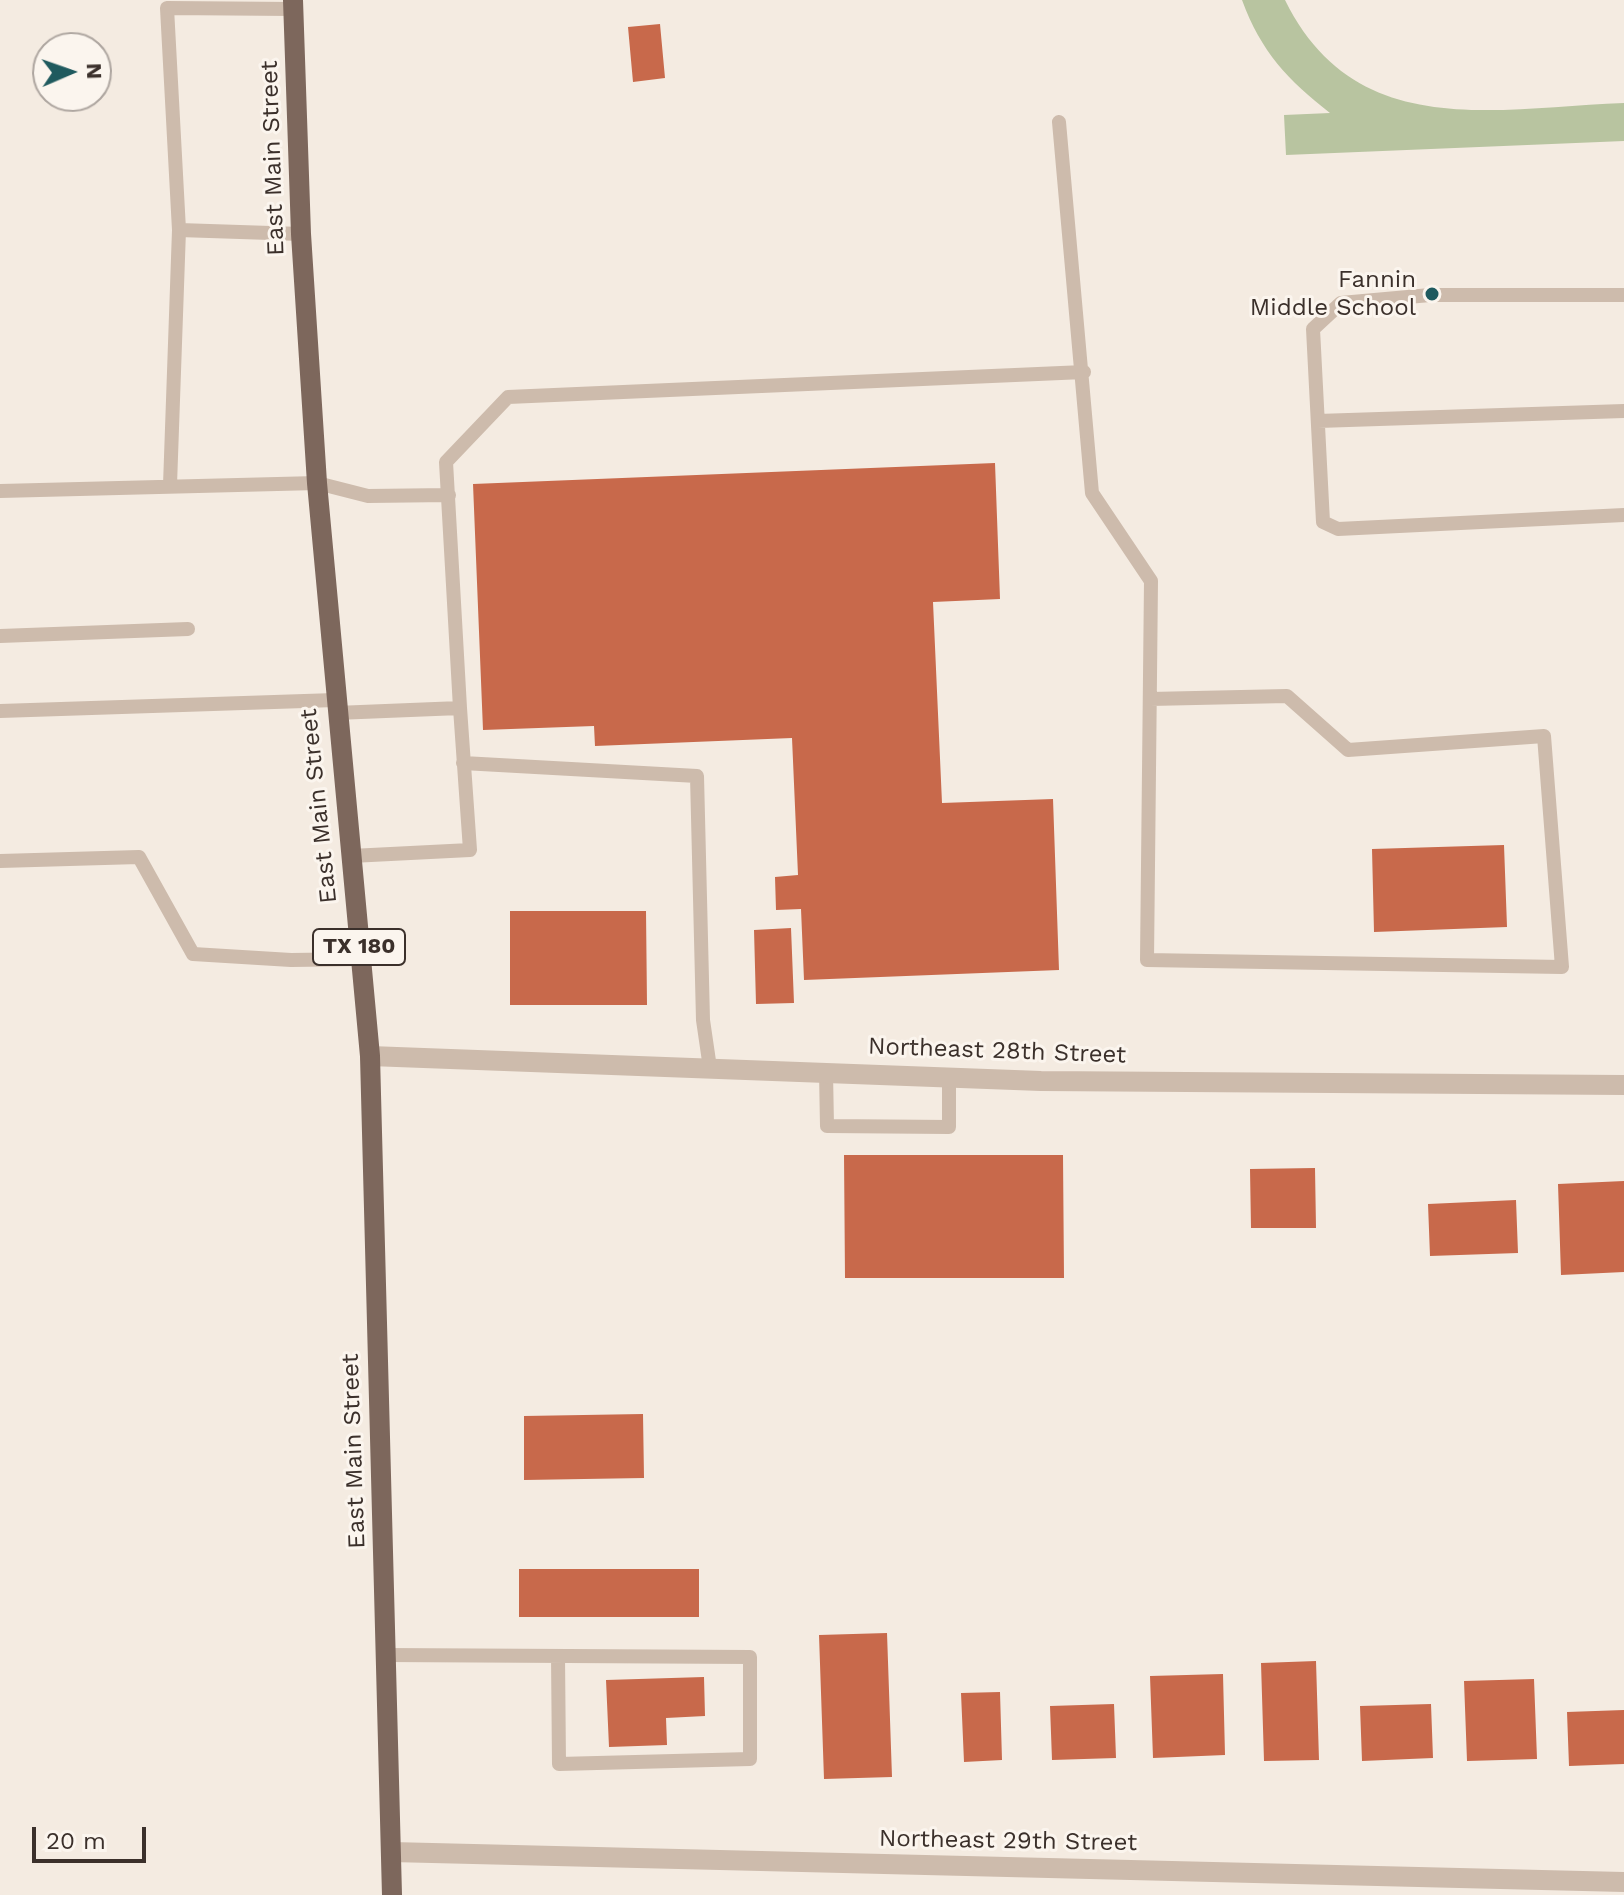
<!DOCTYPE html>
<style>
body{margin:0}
#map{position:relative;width:1624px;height:1895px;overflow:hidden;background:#f4ebe1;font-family:"Work Sans",sans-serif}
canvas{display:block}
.north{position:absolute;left:32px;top:32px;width:80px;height:80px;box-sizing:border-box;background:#fbf5ee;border:2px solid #aea6a0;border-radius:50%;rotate:88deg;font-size:22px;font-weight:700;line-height:32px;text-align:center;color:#3b302b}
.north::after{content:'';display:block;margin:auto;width:28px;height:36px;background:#1f5a5e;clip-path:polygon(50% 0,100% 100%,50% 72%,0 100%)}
.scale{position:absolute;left:32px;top:1827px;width:114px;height:36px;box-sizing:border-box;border:4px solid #3b302b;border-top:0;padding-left:10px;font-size:24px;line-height:28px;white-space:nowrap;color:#3b302b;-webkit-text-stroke:6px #fbf5ee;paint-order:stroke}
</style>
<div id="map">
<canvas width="1624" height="1895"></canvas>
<div class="north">N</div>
<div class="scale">20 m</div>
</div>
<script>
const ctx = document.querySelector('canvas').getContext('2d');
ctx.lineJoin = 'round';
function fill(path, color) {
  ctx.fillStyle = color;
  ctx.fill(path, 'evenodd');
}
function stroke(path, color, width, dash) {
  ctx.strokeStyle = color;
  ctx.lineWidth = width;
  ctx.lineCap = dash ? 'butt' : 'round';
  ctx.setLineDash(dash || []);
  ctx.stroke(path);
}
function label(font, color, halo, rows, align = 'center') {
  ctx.font = font + ' "Work Sans",sans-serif';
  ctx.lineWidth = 6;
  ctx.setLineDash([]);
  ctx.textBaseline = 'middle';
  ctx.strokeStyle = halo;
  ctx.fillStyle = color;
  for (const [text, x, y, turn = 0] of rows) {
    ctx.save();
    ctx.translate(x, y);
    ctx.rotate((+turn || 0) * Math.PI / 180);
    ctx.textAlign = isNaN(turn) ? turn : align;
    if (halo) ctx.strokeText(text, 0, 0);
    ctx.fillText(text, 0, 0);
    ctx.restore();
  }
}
fill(new Path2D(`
 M1242 0H1285C1355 142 1494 108 1624 103V141L1286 155 1284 115 1330 113C1288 80 1261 52 1242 0Z`), '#b8c4a0');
fill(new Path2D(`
 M660 24 665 78 633 82 628 27Z
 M995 463 1000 599 933 602 942 803 1053 799 1059 970 804 980 801 909 776 910 775 877 798 875 792 738 595 746 594 726 483 730 473 484Z
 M1504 845 1507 927 1374 932 1372 849Z
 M510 911H646L647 1005H510Z
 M791 928 794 1003 756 1004 754 930Z
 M844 1155H1063L1064 1278H845Z
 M1315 1168 1316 1228H1251L1250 1169Z
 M1624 1181V1272L1561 1275 1558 1184Z
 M1516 1200 1518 1253 1430 1256 1428 1204Z
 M643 1414 644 1478 524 1480V1416Z
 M519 1569H699V1617H519Z
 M887 1633 892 1777 824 1779 819 1635Z
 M1316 1661 1319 1760 1264 1761 1261 1663Z
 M1223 1674 1225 1755 1153 1758 1150 1676Z
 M704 1677 705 1716 666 1718 667 1745 609 1747 606 1680Z
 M1534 1679 1537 1759 1467 1761 1464 1681Z
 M1000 1692 1002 1760 964 1762 961 1693Z
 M1114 1704 1116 1758 1052 1760 1050 1706Z
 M1431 1704 1433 1758 1362 1761 1360 1706Z
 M1624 1710V1764L1569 1766 1567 1712Z`), '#c8694b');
stroke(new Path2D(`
 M1059 122 1092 493 1151 581 1147 960 1562 967 1544 736 1348 750 1287 696 1150 699
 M179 230 167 8 293 9
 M1624 295H1430L1341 303 1313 329 1323 522 1338 529 1624 515
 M1318 421 1624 411
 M170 485 179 230 301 234
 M0 491 317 483 368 496 449 495
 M0 636 188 629
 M0 711 335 700
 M336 713 460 708 446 462 508 397 1084 372
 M463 763 697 776 703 1020 710 1068
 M351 856 470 850 460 708
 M0 861 139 857 193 954 291 960 361 959
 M826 1072 827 1126 949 1127V1077
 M385 1655 750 1657V1759L559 1764 558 1656`), '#cdbbac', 14);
stroke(new Path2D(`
 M370 1056 1041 1081 1624 1085
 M391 1852 1624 1882`), '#cdbbac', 20);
stroke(new Path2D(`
 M293 0 301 234 317 483 370 1056 392 1895`), '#7d675c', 20);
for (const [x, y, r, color] of [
 [1432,294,8,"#1f5a5e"]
]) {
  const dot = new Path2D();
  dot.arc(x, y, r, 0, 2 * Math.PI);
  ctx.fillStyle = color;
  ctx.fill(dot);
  stroke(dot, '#fbf5ee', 3);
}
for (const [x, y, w] of [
 [359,947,92]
]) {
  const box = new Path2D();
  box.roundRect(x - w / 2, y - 18, w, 36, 6);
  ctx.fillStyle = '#fbf5ee';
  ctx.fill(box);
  stroke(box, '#3b302b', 2);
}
label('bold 22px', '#3b302b', null, [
 ["TX 180",359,947]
]);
label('24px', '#3b302b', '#fbf5ee', [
 ["East Main Street",273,158,-92],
 ["East Main Street",319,806,-96],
 ["Northeast 28th Street",997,1051,2],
 ["East Main Street",354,1451,-92],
 ["Northeast 29th Street",1008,1841,1]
]);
label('24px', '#3b302b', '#fbf5ee', [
 ["Fannin",1416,280],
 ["Middle School",1416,308]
], 'right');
</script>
